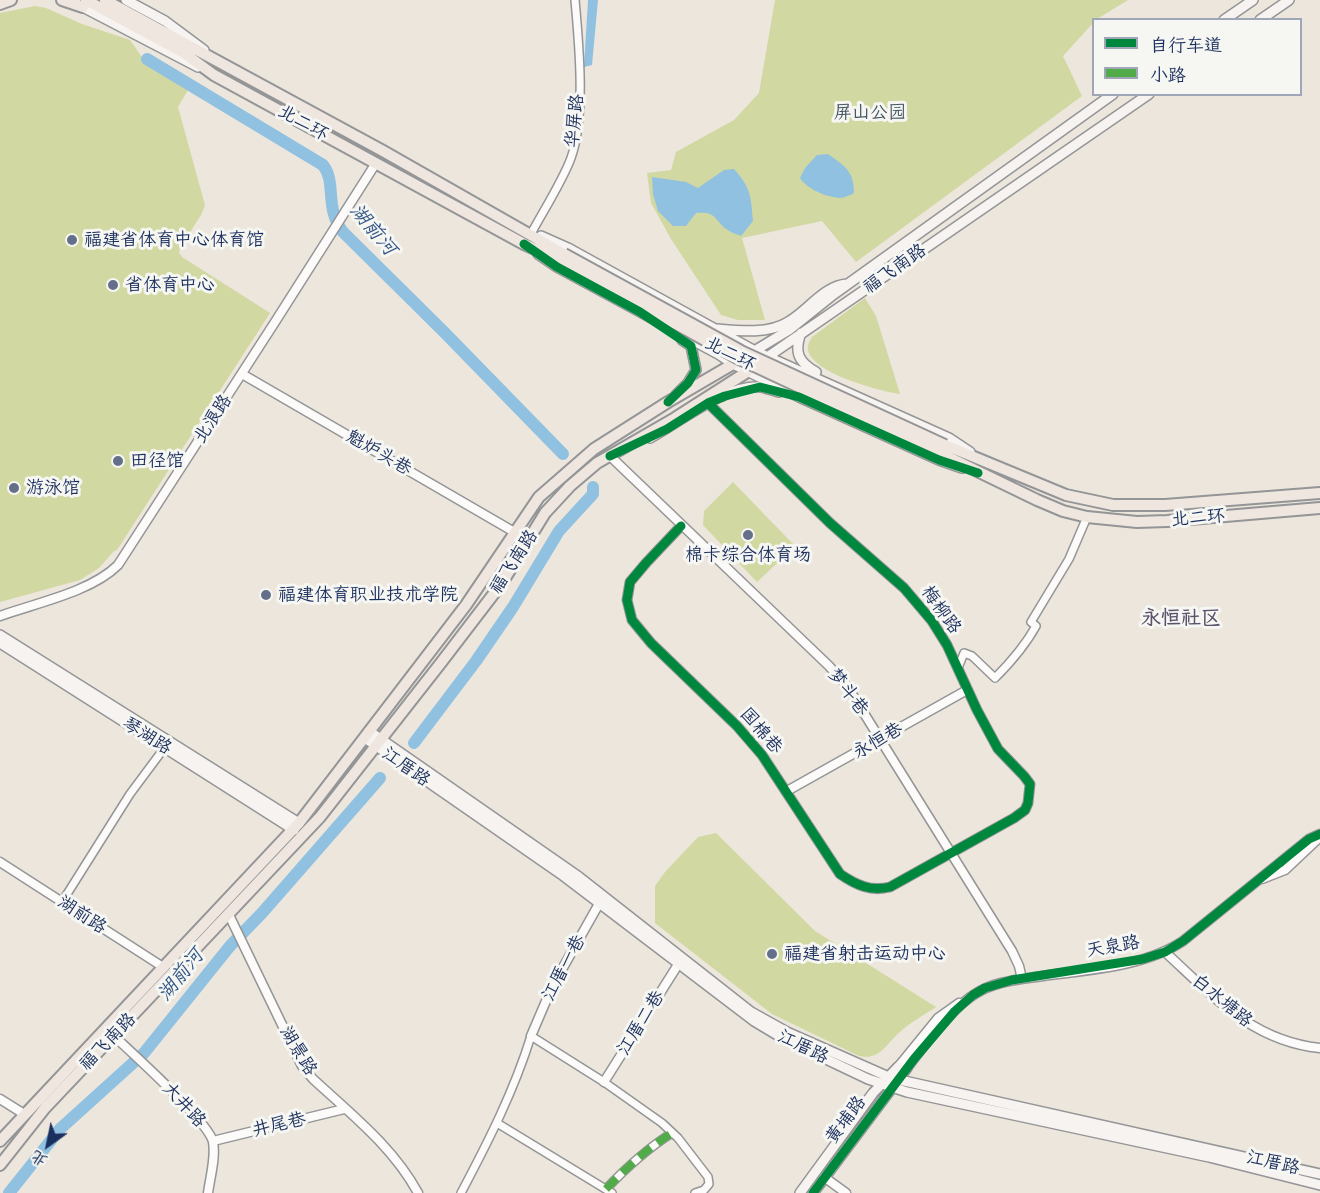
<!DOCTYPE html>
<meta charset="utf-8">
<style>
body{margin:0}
#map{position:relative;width:1320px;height:1193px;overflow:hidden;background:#ece6dc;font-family:"Playpen Sans","LXGW WenKai TC",sans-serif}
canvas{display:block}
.legend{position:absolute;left:1092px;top:18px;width:210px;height:78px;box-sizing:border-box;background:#f6f6f2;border:2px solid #9ea6b7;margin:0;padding:8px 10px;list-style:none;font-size:18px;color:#1b2f5e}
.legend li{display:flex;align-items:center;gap:12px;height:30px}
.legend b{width:30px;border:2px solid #9ea6b7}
.north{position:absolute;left:18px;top:1115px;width:60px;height:60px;-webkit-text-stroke:4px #f6f6f2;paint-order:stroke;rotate:213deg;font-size:16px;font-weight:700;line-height:24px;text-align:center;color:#1b2f5e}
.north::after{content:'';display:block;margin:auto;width:21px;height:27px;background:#1b2f5e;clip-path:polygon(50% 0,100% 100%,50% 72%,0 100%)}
</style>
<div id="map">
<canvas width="1320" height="1193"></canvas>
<ul class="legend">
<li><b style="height:8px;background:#00873e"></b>自行车道</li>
<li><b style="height:8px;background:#52ab49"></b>小路</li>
</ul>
<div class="north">北</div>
</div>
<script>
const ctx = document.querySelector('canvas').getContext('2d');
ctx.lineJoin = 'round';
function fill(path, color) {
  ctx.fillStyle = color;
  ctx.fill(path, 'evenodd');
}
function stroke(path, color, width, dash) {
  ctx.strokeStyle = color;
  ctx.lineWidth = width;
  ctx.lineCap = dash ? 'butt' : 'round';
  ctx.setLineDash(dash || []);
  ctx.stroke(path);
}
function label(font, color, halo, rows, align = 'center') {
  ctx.font = font + ' "Playpen Sans","LXGW WenKai TC",sans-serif';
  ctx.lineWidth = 6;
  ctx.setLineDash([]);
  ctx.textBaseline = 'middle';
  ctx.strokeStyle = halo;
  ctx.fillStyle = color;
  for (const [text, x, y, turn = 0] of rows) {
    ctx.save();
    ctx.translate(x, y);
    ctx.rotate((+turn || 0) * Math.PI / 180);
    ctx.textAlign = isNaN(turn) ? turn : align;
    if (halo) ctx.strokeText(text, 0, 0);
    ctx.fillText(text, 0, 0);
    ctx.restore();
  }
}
fill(new Path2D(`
 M775 0H1128L1097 19 1094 20 1093 23 1063 56 1082 96 856 262 822 221 742 238 765 320H738L721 315 671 239 651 203 647 173 671 170 676 152 734 120 759 93Z
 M35 6 46 8 82 24 130 40 146 63 188 90 178 107 205 205 201 215 180 248 179 253 182 257 270 313 117 550 114 551 99 568 80 580 0 602V13Z
 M865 298 876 316 900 394C879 391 812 373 808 350 807 344 810 341 812 337Z
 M733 482 793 544 791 550 757 582 703 525 704 511Z
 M716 833 815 931 936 1007C924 1015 911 1022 901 1031 887 1042 881 1061 859 1056L772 1014 655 923V886L665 872 698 837Z`), '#d2d8a1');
fill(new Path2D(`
 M588 0H598L592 65 584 67Z
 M828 154C845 166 854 171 854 193 850 195 844 198 840 198 826 197 807 189 800 178L805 168 817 155Z
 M734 169C751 188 751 196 753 221L741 236C736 234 730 232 726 229 714 219 716 211 696 213L686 226H673L658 211 653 194 652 177 686 182 698 188 724 170Z`), '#90c1e0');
stroke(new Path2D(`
 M147 59 323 165C337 183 324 208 343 232L444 332 563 454
 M414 743 476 661 513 607 559 531 593 494V487
 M9 1193 60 1129 144 1053 230 946 262 913 380 778`), '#90c1e0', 12);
const minor = new Path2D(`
 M532 232C544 210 563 180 571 158 586 117 579 44 575 0
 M958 668 964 653 972 656 995 678C1011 662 1025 646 1036 626L1031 622 1069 559 1087 517
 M62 902 130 794 165 747
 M497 1123 612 1193
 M606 1189C626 1168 648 1148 672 1133
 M461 1193C488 1142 514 1091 531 1036L604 1082 662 1123 678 1138 708 1177 709 1184 704 1190 695 1193`);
const tertiary = new Path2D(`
 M242 374 516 533
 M610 456 829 666 847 686 1012 951 1019 966 1022 979
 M681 526 646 563 630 582 627 600 632 620 651 643 737 726 762 755 840 874C856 885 871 892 890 887L1014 818 1025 810 1028 803 1030 784 1024 776 998 749 977 710 947 645 932 621 904 588 830 523 708 403
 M0 616C36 603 91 592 118 565L275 322 376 163
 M787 791 967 690
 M0 862 163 967
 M1262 879 1285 870 1320 837
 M229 915 302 1066 313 1079C351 1114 393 1147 418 1193
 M1165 952C1213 996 1252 1041 1320 1048
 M114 1036C132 1053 209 1122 213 1142 216 1157 210 1178 208 1193
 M531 1036 552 987 600 902
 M898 1067 938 1018 959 1003
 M907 1068C922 1048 954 1006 975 994 993 982 1015 980 1036 977 1083 970 1143 968 1183 941L1309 839 1320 834
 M604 1082 679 963
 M0 1099 24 1114
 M213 1141 344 1109
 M824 1177 846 1193`);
const secondary = new Path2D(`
 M126 0 165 21 204 50
 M77 4 198 67
 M1224 20 1253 0
 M1260 20 1289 0
 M541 236 568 248 755 351 949 438 970 452
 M538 254 557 267 720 355 733 364 799 397 939 460 962 468
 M718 329C740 331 769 334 788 322 808 311 823 286 847 284
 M801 333C794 352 798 362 816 372
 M751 353 789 330 834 294 1113 94
 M763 360 1149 94
 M676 395 688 383 696 370 691 346 682 340
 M650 438C680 422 726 384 761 387 767 388 774 391 779 392
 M0 635 299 823
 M0 643 294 830
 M369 731 579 877 751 1012 787 1032 891 1078 1320 1174
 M365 738 561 874 754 1021 784 1039 868 1079 907 1092 1209 1157 1320 1185
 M800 1193 873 1093 898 1067
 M813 1193 907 1068`);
const primary = new Path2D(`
 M62 0 83 7
 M0 1141 299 823 466 605 539 497 594 449 668 402 733 364
 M0 1165 45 1108 320 817 440 664 502 583 545 513 570 486 597 463 675 418 747 372`);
const trunk = new Path2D(`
 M86 0 184 53 214 75 524 244 560 260
 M105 0 383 151 564 254
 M0 4 11 0
 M945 445 1066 495 1113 505H1165L1320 493
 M942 454 1037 500 1063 511 1087 517 1137 522 1167 521 1320 508`);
stroke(minor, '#949597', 10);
stroke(tertiary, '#949597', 11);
stroke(secondary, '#949597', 12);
stroke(primary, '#949597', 14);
stroke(trunk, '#949597', 14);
stroke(minor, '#fcfbfa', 7);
stroke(tertiary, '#fcfbfa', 8);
stroke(secondary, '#f6f3f0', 9);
stroke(primary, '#efe6df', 10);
stroke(trunk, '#efe6df', 10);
const trunkBridge = new Path2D(`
 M564 254 741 351 945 445
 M560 260 737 358 942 454`);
stroke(trunkBridge, '#949597', 14, []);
stroke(trunkBridge, '#efe6df', 10);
stroke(new Path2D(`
 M606 1189C626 1168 648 1148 672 1133`), '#52ab49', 8, [15, 8]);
stroke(new Path2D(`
 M524 244 557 267 640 312 691 346 696 370 688 383 668 402
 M610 456 667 429 708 403 725 396 760 387 799 397 939 460 978 473
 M681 526 646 563 630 582 627 600 632 620 651 643 737 726 762 755 840 874C856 885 871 892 890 887L1014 818 1025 810 1028 803 1030 784 1024 776 998 749 977 710 947 645 932 621 904 588 830 523 708 403
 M813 1193 914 1059 955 1011 973 995 985 988 1012 980 1143 959 1165 952 1183 941 1309 839 1320 834`), '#00873e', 9);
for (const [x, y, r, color] of [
 [72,240,6,"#646f8a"],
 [113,285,6,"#646f8a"],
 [118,461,6,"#646f8a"],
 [14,488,6,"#646f8a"],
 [748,535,6,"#646f8a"],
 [266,595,6,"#646f8a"],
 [772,954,6,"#646f8a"]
]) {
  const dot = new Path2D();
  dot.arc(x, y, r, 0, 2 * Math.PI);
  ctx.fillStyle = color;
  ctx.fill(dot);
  stroke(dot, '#f6f6f2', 2);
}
label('18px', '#435662', '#f6f6f2', [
 ["屏山公园",870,113]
]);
label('18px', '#1b2f5e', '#f6f6f2', [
 ["华屏路",575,121,-84],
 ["北二环",303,123,29],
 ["福飞南路",895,269,-35],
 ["北二环",730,354,27],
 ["北浪路",213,419,-57],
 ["魁炉头巷",379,453,30],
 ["北二环",1198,518,-5],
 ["福飞南路",514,562,-57],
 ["梅柳路",941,610,54],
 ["梦斗巷",848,692,53],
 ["国棉巷",761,731,49],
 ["琴湖路",147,736,32],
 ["永恒巷",878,741,-30],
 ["江厝路",406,767,35],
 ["湖前路",82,915,33],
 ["天泉路",1113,947,-10],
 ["江厝一巷",564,968,-62],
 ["白水塘路",1222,1001,39],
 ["江厝二巷",641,1023,-58],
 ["福飞南路",108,1042,-46],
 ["江厝路",803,1047,26],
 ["湖景路",298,1051,59],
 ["大井路",184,1105,47],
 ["黄埔路",846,1120,-53],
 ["井尾巷",279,1125,-13],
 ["江厝路",1273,1163,13]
]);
label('18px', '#1b2f5e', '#f6f6f2', [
 ["福建省体育中心体育馆",84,240],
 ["省体育中心",125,285],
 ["田径馆",130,461],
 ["游泳馆",26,488],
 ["棉卡综合体育场",748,555,"center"],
 ["福建体育职业技术学院",278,595],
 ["福建省射击运动中心",784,954]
], 'left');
label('italic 20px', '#325685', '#f6f6f2', [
 ["湖前河",373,230,50],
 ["湖前河",181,975,-51]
]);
label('bold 20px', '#5a536b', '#f6f6f2', [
 ["永恒社区",1181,618]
]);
</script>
